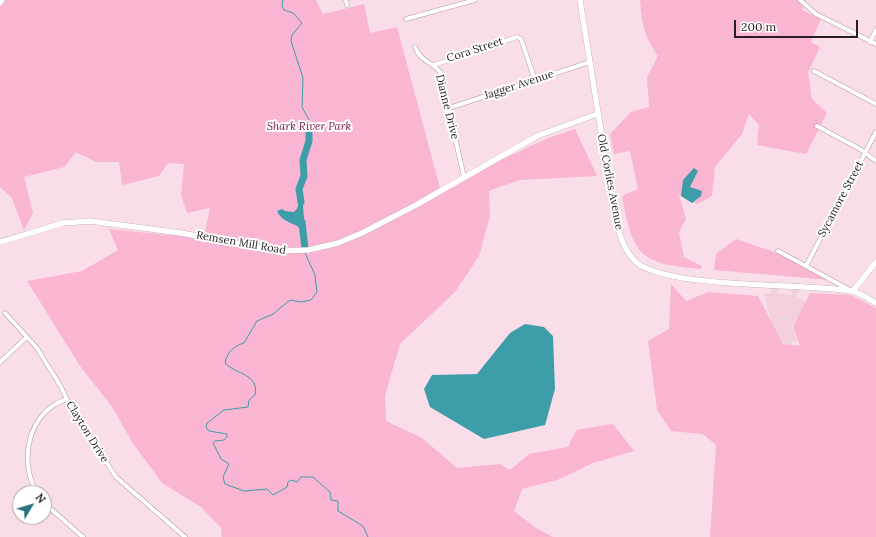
<!DOCTYPE html>
<style>
body{margin:0}
#map{position:relative;width:876px;height:537px;overflow:hidden;background:#f9dde8;font-family:Lora,serif}
canvas{display:block}
.north{position:absolute;left:12px;top:485px;width:40px;height:40px;box-sizing:border-box;background:#fff;border:1px solid #a9a5a7;border-radius:50%;rotate:52deg;font-size:11px;font-weight:700;line-height:16px;text-align:center;color:#271e22}
.north::after{content:'';display:block;margin:auto;width:14px;height:18px;background:#277179;clip-path:polygon(50% 0,100% 100%,50% 72%,0 100%)}
.scale{position:absolute;left:734px;top:20px;width:124px;height:18px;box-sizing:border-box;border:2px solid #271e22;border-top:0;padding-left:5px;font-size:12px;line-height:14px;white-space:nowrap;color:#271e22;-webkit-text-stroke:3px #fff;paint-order:stroke}
</style>
<div id="map">
<canvas width="876" height="537"></canvas>
<div class="north">N</div>
<div class="scale">200 m</div>
</div>
<script>
const ctx = document.querySelector('canvas').getContext('2d');
ctx.lineJoin = 'round';
function fill(path, color) {
  ctx.fillStyle = color;
  ctx.fill(path, 'evenodd');
}
function stroke(path, color, width, dash) {
  ctx.strokeStyle = color;
  ctx.lineWidth = width;
  ctx.lineCap = dash ? 'butt' : 'round';
  ctx.setLineDash(dash || []);
  ctx.stroke(path);
}
function label(font, color, halo, rows, align = 'center') {
  ctx.font = font + ' Lora,serif';
  ctx.lineWidth = 4;
  ctx.setLineDash([]);
  ctx.textBaseline = 'middle';
  ctx.strokeStyle = halo;
  ctx.fillStyle = color;
  for (const [text, x, y, turn = 0] of rows) {
    ctx.save();
    ctx.translate(x, y);
    ctx.rotate((+turn || 0) * Math.PI / 180);
    ctx.textAlign = isNaN(turn) ? turn : align;
    if (halo) ctx.strokeText(text, 0, 0);
    ctx.fillText(text, 0, 0);
    ctx.restore();
  }
}
fill(new Path2D(`
 M779 287 777 293 784 294 792 295 793 289 800 290 796 296 806 301 792 326 797 340 792 342 791 345 784 343 773 330 764 293H771L772 288Z`), '#f2cfdd');
fill(new Path2D(`
 M0 0H316L323 14 364 4 370 33 397 27 440 188 548 138 575 129 597 176 519 180 489 191 490 216 479 256 455 292 400 344 385 396 386 421 422 438 457 468 500 464 510 470 529 454 568 447 576 430 613 424 634 451 593 463 557 480 522 489 514 511 536 528 553 537H222L221 528 201 507 162 483 132 442 113 408 80 366 27 281 82 271 118 250 109 229 168 235 204 236 210 208 187 213 181 195 184 164 168 163 159 176 122 185 119 162H96L76 152 64 167 24 177 33 213 24 230 12 198 0 187Z
 M640 0H806L802 10 821 19 811 42 820 47 808 73 812 99 827 113 806 154 757 145 759 125 749 114 742 134 715 167 712 196 697 204 679 195 686 219 679 232 684 257 702 266 701 269C640 264 633 256 622 196L638 189 630 151 614 154 610 134 631 112 649 107 647 77 658 56C644 35 642 26 640 0Z
 M736 239 783 255 830 280 714 270 716 254Z
 M671 284 686 301 708 292 758 296 783 344 800 346 793 326 810 293 851 295 876 308V537H710L716 445 703 434 671 431 657 410 648 341 669 329Z`), '#fab5d3');
fill(new Path2D(`
 M694 168 698 171 690 187 702 191 701 196 692 203 681 196 683 180Z
 M299 193H302L305 231 303 232C296 221 284 225 277 211L282 209 285 211 294 212C301 206 297 200 299 193Z
 M525 324 544 327 553 336 555 389 545 425 484 439 430 407 424 389 432 375 477 374 510 333Z`), '#3d9da9');
stroke(new Path2D(`
 M283 0 282 6 284 10 293 13 302 23 292 35 291 41 303 78 302 107 309 120V139L299 193
 M305 253 315 275 317 292 311 300 301 302 290 300 273 314 257 321 244 343C234 346 227 352 225 363 235 374 260 374 255 395L249 400 248 407 224 410 207 423 206 427 209 431 227 434V437L224 440 215 441 213 443 221 459 229 464 223 477 225 484 244 491 267 489 273 495 287 487 288 482 291 480 297 482 301 477H313L330 492 331 500 338 501V511L363 526 368 537`), '#3d9da9', 1);
stroke(new Path2D(`
 M301 202 299 189 304 176 303 160 309 141V126
 M302 222 305 249`), '#3d9da9', 7);
const minor = new Path2D(`
 M346 0 347 5
 M800 0 816 14 876 44
 M406 19 475 0
 M870 42 876 30
 M415 47C421 62 431 61 440 72L464 177
 M434 65 517 37 521 39 535 80
 M814 71 876 104
 M449 108 590 62
 M817 126 860 149 876 161
 M778 251 850 290
 M806 266 876 132
 M5 313 37 348 61 387 72 410 116 477 185 537
 M0 362 27 337
 M37 493C18 461 28 411 67 399
 M44 503 83 537`);
const tertiary = new Path2D(`
 M580 0 613 206C617 226 621 248 636 262 667 289 805 283 851 291 860 292 868 299 876 303
 M0 3 2 0
 M0 242 63 223 90 221 181 233 274 251 308 250 338 243 362 233 416 205 537 136 597 114
 M853 291 876 262`);
stroke(minor, '#b198a2', 5);
stroke(tertiary, '#b198a2', 6);
stroke(minor, '#fff', 4);
stroke(tertiary, '#fff', 5.5);
label('11px', '#271e22', '#fff', [
 ["Cora Street",475,50,-18],
 ["Jagger Avenue",519,85,-18],
 ["Dianne Drive",447,107,76],
 ["Old Corlies Avenue",610,182,79],
 ["Sycamore Street",841,199,-62],
 ["Remsen Mill Road",241,243,10],
 ["Clayton Drive",87,432,58]
]);
label('italic 11px', '#77134c', '#fff', [
 ["Shark River Park",309,127]
]);
</script>
